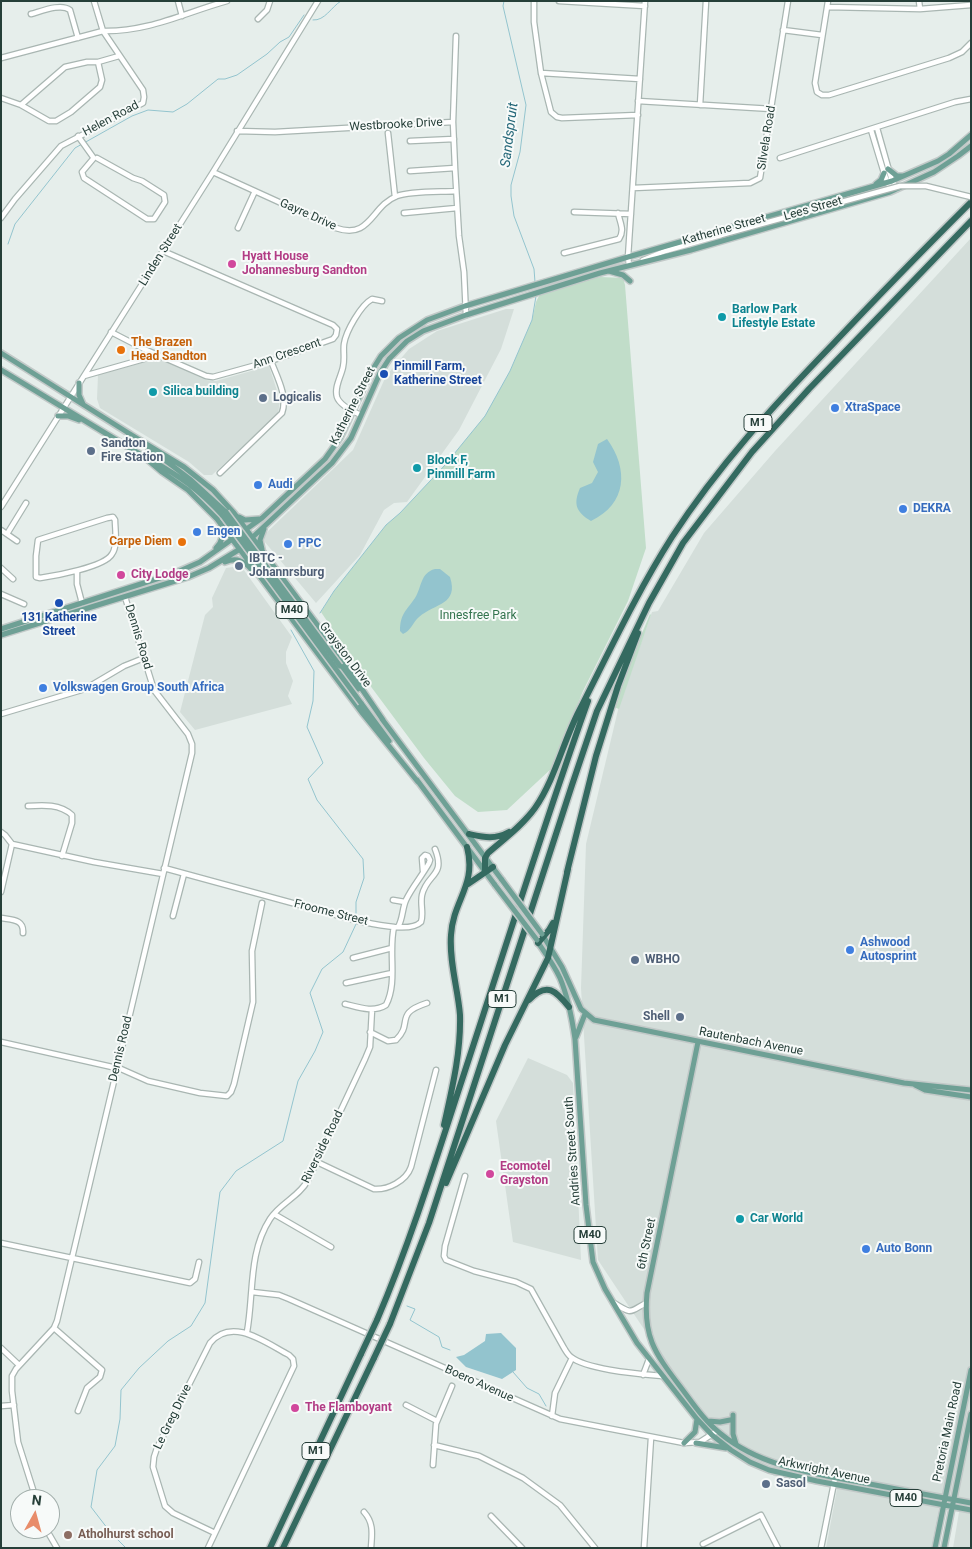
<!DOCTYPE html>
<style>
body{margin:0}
#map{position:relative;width:972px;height:1549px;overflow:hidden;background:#e6eeeb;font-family:Roboto,sans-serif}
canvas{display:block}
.frame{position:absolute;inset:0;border:2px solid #263f39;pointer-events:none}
.north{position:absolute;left:10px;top:1489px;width:50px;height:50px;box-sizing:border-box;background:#f7faf9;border:1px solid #a3afac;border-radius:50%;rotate:7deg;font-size:14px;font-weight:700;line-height:20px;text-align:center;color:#263f39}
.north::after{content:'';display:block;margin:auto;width:18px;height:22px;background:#e88c6a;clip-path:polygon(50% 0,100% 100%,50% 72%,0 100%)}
</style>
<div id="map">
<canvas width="972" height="1549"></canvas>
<div class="frame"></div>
<div class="north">N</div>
</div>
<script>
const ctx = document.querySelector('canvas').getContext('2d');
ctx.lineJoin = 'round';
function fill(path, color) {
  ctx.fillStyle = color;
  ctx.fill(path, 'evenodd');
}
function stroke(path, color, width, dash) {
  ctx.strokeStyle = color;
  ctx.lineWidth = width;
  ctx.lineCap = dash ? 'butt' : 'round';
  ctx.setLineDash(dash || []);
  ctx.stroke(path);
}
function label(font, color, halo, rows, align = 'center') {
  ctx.font = font + ' Roboto,sans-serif';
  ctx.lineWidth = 4;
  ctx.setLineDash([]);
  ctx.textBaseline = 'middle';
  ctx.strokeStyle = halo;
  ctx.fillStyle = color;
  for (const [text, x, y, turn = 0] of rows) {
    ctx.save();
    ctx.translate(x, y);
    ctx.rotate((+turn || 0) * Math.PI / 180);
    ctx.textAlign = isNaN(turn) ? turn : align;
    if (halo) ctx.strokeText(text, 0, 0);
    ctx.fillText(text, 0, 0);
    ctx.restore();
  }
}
fill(new Path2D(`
 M971 238V1548H953L959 1512 939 1508 931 1548H826L837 1489 774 1476 717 1439 598 1260 581 988 586 844 619 706 652 612 658 611 704 533 775 451Z
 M506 309H514L501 349 459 430 407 502 394 503 384 510 360 555 316 603 264 541 266 533 353 450 386 376 409 349 437 331Z
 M158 358 206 380 216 381 269 366 280 400 278 414 212 475H204L189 462 100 408 97 399 98 375Z
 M241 566 292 637 286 652V663L293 681 288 696 292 704 195 730 180 712 205 615 213 607 212 598 226 568Z
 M528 1058 567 1075 573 1083 581 1260 513 1242 496 1121Z`), '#d4deda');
fill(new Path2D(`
 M600 277 623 278 625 285 646 548 628 601 583 691 552 768 507 810 478 812 455 796 424 758 369 684 321 612 334 591 386 525 400 513 445 465 485 416 510 371 532 320 536 302 539 296 546 291Z
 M650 614 651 615 619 709 614 707 628 667Z`), '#c1ddc9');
fill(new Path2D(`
 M607 439C629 469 627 504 591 521 576 512 573 504 580 488L592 483 598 472 593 462 598 444Z
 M435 569H440L450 577C459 605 435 603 419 617 413 622 411 631 403 634L400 631C400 614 406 611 415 598 422 587 420 573 435 569Z
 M501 1333 516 1348V1370L502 1379 466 1367 456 1357 464 1355 485 1341 486 1334Z`), '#93c4ce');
stroke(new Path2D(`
 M504 1 503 6 526 105 520 152 511 185V196L514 216 534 269 535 282
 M313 20C325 21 331 7 341 1
 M8 244 15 224 75 148 132 116 148 110 173 112 187 104 218 79H225L237 75 267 54 280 42 289 37 304 15
 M320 613 334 591 386 525 400 513 445 465 485 416 510 371 532 320 536 296
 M291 630 314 671 313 701 307 727 323 763 308 779 317 800 363 859 364 878 356 902V918
 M407 1306 415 1309 410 1320 439 1337 442 1347 450 1350
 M513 1372 527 1388 539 1394 546 1406
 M126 1548 111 1533 91 1507 97 1470 115 1446 120 1419 121 1390 139 1368 168 1341 191 1326 205 1303 220 1192 236 1171 283 1141 298 1081 315 1051 323 1032 310 993 322 969 343 952 357 922`), '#93c4ce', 1);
const minor = new Path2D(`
 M178 1 182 16
 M534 1V22L541 73 551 112 557 117 562 118 638 115
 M559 1 645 6
 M828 1 815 83 817 92 822 95H829L949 58 962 52 971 43
 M919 1 920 9
 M827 7 920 9 971 5
 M31 14C42 11 61 3 70 10L78 38
 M258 19 267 10 270 1
 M783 30 822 35
 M456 36 453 122 455 168 459 236 464 272 466 315
 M1 58 103 31C148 32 184 13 227 1
 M541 73 640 79
 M1 98 21 105 49 121H56L71 112 100 87 102 80 98 62
 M638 101 772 109
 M21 105 65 67 87 62H98L119 56
 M700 105 706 1
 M877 128 892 181 897 189
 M871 130 884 173 891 191
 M237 131 275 132 453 122
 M388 133 395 197
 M78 136 93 157
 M410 141 454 139
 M780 158 955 102 971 99
 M93 159 82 172 84 178 147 219H154L165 202 164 195 142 181 133 178 97 158
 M410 171 455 168
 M213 172 336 228C371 240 371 206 397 196 410 191 440 192 456 191
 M633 188 750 183 760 178 788 1
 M574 212 631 214
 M404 213 457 208
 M1 218 15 199 61 146 143 103 144 97 143 90 103 31 94 1
 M238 228 255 191
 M564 253 619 239C625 230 620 223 618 213
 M643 260 665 251 721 235
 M633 264 629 265 628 257 645 1
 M111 332 144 349 206 376 213 377 271 361 333 339 336 335 337 329 333 325 163 251
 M84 376 158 355
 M361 415C354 412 340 406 337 397 334 387 341 377 343 367 345 359 343 351 344 344 346 331 361 305 372 299L382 301
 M220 473 282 413C288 396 277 377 271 361
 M1 507 213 172 318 1
 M107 518 113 517 115 520C115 529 118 546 112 554 105 567 54 576 40 578L36 577V556L38 540Z
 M1 530 17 541
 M7 534 26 503
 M1 568 13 579
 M77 571V584L82 603
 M1 594 24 604
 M1 714 85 689 124 666 144 658
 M28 806C44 805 60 804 72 815V823L62 856
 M1 832 5 835 12 844 94 862 163 874
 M164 868 362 922C377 924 410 933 421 922 424 914 420 904 422 895 427 873 446 877 435 849
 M1 892 12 844
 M393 900 405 902
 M173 916 184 874
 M1 918C12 920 24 919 23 933
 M398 927C403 919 402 909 406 900 412 887 422 876 429 863L430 860 428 856 425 855 422 858 423 871
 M353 958 392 948
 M346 983 392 973
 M345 1004C358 1007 373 1013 386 1005 398 982 388 952 394 927
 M370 1032 388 1041 396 1040C414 1023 393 1014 427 1003
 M1 1042 121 1069 148 1081 200 1093 227 1096 231 1092 234 1084 253 1002 252 951 262 903
 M317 1162 374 1189C388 1190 406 1181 411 1167L436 1070
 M465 1176 445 1246 444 1256 446 1260 474 1271 516 1282 531 1289 564 1348C566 1351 568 1355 571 1357 587 1370 641 1374 662 1376
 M274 1214 331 1247
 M1 1243 190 1283 195 1279 199 1262
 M252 1292 279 1295 289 1299 560 1419 684 1443 700 1442 717 1431
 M614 1303C633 1315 629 1312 646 1303
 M54 1328 102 1370 100 1377 87 1388 78 1411
 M247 1332C254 1294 248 1253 270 1219 280 1203 299 1197 308 1180L365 1059 370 1047 372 1009
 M1 1348 19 1365
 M643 1375 649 1359
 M406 1405 437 1421
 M1 1406 14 1405
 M552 1416 555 1393 572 1358
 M434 1445 479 1456 523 1478 560 1505 595 1548
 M433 1465 436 1424 452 1386
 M36 1499 18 1442 12 1391V1376L16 1369 54 1328 57 1321 192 753V744L188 734 154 690 125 597
 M364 1512C374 1523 372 1534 371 1548
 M491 1516 522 1548
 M46 1529 57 1548
 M703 1544 761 1515 778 1548
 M208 1548 294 1366 293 1359 289 1355C266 1343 232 1316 210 1343L157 1448 154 1457 153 1467 165 1506 173 1513 215 1533
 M644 1548 651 1438
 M821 1548 835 1478`);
const major = new Path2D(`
 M888 169 897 176H903
 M876 184 881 180 884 173
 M609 271 623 275 630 281
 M1 353 130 434
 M1 370 143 456
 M79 383V395L83 404
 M58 416H68L79 420
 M128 433 184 467 213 490 234 513 327 638 383 720
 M149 448 191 480 226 512
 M142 455 162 472 188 490 217 519 363 714 418 782
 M151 460C181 477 199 490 223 516
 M239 517 245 520 259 519
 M216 548C223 541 223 535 221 526
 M262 549 260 540 264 529
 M225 562C237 557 244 561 252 570
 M1 629 175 573 200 562 262 518 325 459 340 438 371 372 381 356 399 338 427 320 465 306 628 257 892 181 938 161 949 154 971 135
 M1 635 188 577 209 568 240 549 332 463 351 438 380 373 389 359 407 341 423 331 466 315 600 273 691 250 890 192 934 172 958 156 971 146
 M340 666 358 689
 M361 703 389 741
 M382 719 502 880
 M417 780 495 885
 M542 934 562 967 581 1009 594 1020 904 1083 971 1090
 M537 941C545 953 554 965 560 978 568 997 572 1018 575 1039L586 1205 593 1262 605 1289 637 1343 697 1419 712 1435 731 1450 750 1462 769 1470 817 1481 971 1510
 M576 1037 585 1014
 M698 1042 647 1293C643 1336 654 1352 679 1385 692 1402 704 1421 721 1434 760 1466 811 1473 859 1482 896 1489 934 1496 971 1503
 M915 1085 925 1090 971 1097
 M733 1415V1434L736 1444
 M708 1421 720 1422 730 1420
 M684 1443 695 1432 697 1419
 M696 1443 726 1448
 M935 1548 971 1370
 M944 1548 971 1414`);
const highway = new Path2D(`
 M469 834C483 837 495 840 509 832
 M485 872V858L488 853C504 839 522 826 535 808 555 779 563 742 579 711 609 652 637 592 672 537 718 466 775 404 833 344 878 296 924 249 971 202
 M567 872 596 756 618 686 638 633
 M468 884 493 867
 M538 943 549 930 553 923
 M529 1000C547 981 556 991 569 1007
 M444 1125C452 1089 461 1053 460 1015 458 989 449 962 451 935 453 900 477 885 467 847
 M446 1183 505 1045 548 958 568 869
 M377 1320C409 1245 434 1166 459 1089 502 959 542 829 588 701
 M390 1324 429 1223 572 785 597 711 649 603 683 543 752 452 809 389 971 221
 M270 1548 361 1354
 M283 1548 374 1358`);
stroke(minor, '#a9b6b2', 7);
stroke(major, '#c2c9c8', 8);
stroke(highway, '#c2c9c8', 9);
stroke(minor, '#fff', 4.5);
stroke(major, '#6ea095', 5);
stroke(highway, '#346a60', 6);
const minorBridge = new Path2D(`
 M721 235 900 186H926L971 197`);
const majorBridge = new Path2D(`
 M226 512 340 666
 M223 516 361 703
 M502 880 542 934
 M495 885 537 940`);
const highwayBridge = new Path2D(`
 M361 1354 377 1320
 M374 1358 390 1324`);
stroke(minorBridge, '#a9b6b2', 7, []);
stroke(majorBridge, '#c2c9c8', 8, []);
stroke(highwayBridge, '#c2c9c8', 9, []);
stroke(minorBridge, '#fff', 4.5);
stroke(majorBridge, '#6ea095', 5);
stroke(highwayBridge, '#346a60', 6);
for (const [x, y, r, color] of [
 [232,264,5,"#d1479c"],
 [722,317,5,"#0f9aa8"],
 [121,350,5,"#e8710a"],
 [384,374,5,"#1a4fb4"],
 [153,392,5,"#0f9aa8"],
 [263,398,5,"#5c6f8a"],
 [835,408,5,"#3f7fe0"],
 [91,451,5,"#5c6f8a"],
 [417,468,5,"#0f9aa8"],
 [258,485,5,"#3f7fe0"],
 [903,509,5,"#3f7fe0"],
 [197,532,5,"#3f7fe0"],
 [182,542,5,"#e8710a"],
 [288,544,5,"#3f7fe0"],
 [239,566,5,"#5c6f8a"],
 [121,575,5,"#d1479c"],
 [59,603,5,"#1a4fb4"],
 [43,688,5,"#3f7fe0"],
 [850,950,5,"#3f7fe0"],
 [635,960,5,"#5c6f8a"],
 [680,1017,5,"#5c6f8a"],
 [490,1174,5,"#d1479c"],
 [740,1219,5,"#0f9aa8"],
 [866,1249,5,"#3f7fe0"],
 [295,1408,5,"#d1479c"],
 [766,1484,5,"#5c6f8a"],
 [68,1535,5,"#8d6e63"]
]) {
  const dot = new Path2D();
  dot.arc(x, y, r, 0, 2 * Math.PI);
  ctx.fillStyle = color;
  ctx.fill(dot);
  stroke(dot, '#f7faf9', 2);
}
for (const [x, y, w] of [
 [758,423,28],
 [292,610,32],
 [502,999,28],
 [590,1235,32],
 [316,1451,28],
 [906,1498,32]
]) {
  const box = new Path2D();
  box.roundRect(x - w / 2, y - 8.5, w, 17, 4);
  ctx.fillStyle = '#f7faf9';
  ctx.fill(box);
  stroke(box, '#263f39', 1);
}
label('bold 11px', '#263f39', null, [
 ["M1",758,423],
 ["M40",292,610],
 ["M1",502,999],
 ["M40",590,1235],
 ["M1",316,1451],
 ["M40",906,1498]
]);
label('12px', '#263f39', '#f7faf9', [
 ["Helen Road",111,119,-28],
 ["Westbrooke Drive",396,125,-3],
 ["Silvela Road",767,138,-81],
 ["Lees Street",813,209,-16],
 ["Gayre Drive",308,215,24],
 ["Katherine Street",724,230,-16],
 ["Linden Street",161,255,-58],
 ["Ann Crescent",287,354,-19],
 ["Katherine Street",353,406,-63],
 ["Dennis Road",138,637,73],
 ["Grayston Drive",345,655,53],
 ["Froome Street",331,913,14],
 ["Rautenbach Avenue",751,1042,11],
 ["Dennis Road",121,1049,-77],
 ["Riverside Road",323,1147,-64],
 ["Andries Street South",573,1151,-94],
 ["6th Street",647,1244,-78],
 ["Boero Avenue",479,1384,24],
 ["Le Greg Drive",173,1417,-64],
 ["Pretoria Main Road",948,1432,-78],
 ["Arkwright Avenue",824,1471,12]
]);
label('bold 12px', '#b23c85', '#f7faf9', [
 ["Hyatt House",242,257],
 ["Johannesburg Sandton",242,271],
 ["City Lodge",131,575],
 ["Ecomotel",500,1167],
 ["Grayston",500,1181],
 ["The Flamboyant",305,1408]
], 'left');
label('bold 12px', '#0d838f', '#f7faf9', [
 ["Barlow Park",732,310],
 ["Lifestyle Estate",732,324],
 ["Silica building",163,392],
 ["Block F,",427,461],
 ["Pinmill Farm",427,475],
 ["Car World",750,1219]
], 'left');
label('bold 12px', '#c56008', '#f7faf9', [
 ["The Brazen",131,343],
 ["Head Sandton",131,357],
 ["Carpe Diem",172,542,"right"]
], 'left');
label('bold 12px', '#164399', '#f7faf9', [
 ["Pinmill Farm,",394,367],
 ["Katherine Street",394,381],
 ["131 Katherine",59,618,"center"],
 ["Street",59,632,"center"]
], 'left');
label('bold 12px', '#4e5e75', '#f7faf9', [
 ["Logicalis",273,398],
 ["Sandton",101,444],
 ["Fire Station",101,458],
 ["IBTC -",249,559],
 ["Johannrsburg",249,573],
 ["WBHO",645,960],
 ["Shell",670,1017,"right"],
 ["Sasol",776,1484]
], 'left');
label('bold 12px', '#366cbe', '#f7faf9', [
 ["XtraSpace",845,408],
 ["Audi",268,485],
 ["DEKRA",913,509],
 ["Engen",207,532],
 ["PPC",298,544],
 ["Volkswagen Group South Africa",53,688],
 ["Ashwood",860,943],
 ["Autosprint",860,957],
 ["Auto Bonn",876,1249]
], 'left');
label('12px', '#33744e', '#f7faf9', [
 ["Innesfree Park",478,616]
]);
label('bold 12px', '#785e54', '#f7faf9', [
 ["Atholhurst school",78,1535]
], 'left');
label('italic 14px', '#246778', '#f7faf9', [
 ["Sandspruit",510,135,-83]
]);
</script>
